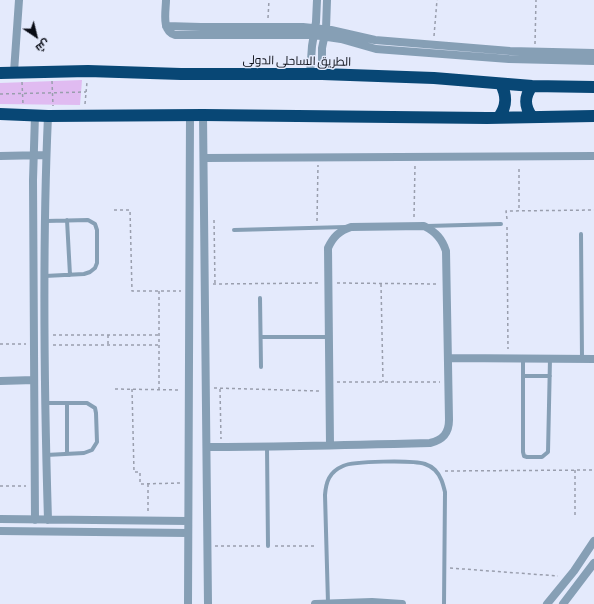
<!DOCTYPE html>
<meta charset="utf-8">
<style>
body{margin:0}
#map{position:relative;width:594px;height:604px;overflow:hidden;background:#e4eafc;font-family:"Asap Condensed",Cairo,sans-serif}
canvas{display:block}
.north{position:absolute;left:16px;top:16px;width:40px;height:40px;-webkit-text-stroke:3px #e4eafc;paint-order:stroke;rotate:145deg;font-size:11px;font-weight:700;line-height:16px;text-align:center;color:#090c15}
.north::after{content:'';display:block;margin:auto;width:14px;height:18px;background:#090c15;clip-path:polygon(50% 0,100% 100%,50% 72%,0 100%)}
</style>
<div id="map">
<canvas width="594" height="604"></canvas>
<div class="north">ش</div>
</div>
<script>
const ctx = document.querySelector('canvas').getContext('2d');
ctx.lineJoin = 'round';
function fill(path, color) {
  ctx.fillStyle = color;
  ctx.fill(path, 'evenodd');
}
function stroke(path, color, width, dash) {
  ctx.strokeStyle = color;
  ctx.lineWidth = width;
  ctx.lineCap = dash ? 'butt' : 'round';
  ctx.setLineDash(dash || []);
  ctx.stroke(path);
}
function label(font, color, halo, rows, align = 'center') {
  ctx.font = font + ' "Asap Condensed",Cairo,sans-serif';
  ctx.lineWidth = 3;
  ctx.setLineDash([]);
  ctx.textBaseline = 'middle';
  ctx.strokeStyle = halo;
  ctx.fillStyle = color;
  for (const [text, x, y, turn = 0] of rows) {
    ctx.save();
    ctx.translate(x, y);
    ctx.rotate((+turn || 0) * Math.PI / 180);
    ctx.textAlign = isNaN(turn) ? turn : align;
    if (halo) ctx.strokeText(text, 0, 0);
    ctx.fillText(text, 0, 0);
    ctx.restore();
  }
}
fill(new Path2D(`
 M82 80 80 105 0 104V83Z`), '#e0bbf1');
stroke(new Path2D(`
 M268 18 269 0
 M434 36 437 0
 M535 44 536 0
 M52 81 53 106
 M22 82 23 104
 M0 94 86 92
 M85 104 87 82
 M519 169V210
 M114 210H130L132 291H181
 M414 217 415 165
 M507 219 506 211 594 210
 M214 220 215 284
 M317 221 318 165
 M507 227 508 349
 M337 283 438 284
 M213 284 320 283
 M381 284 383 382
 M53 335H159
 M108 335V345
 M0 344H26
 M53 345H159
 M337 382H440
 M214 388 320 391
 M115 389 181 390
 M132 389 134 472H140V484L180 483
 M220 389 221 439
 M159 390V291
 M575 470V516
 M445 471 594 470
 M148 484V512
 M0 486H26
 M215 546H261
 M275 546H315
 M450 568 558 576`), '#999ead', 1.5, [3, 3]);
stroke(new Path2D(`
 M67 220 70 275
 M427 226 501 224
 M234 230 346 227
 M581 234 582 359
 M45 276 84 274 90 272 95 268 97 263V230L95 224 88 220 46 221
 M260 298 261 367
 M261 337H329
 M523 359V452L524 456 527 457H542L548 452 550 359
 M523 376H550
 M45 403H87L95 408 96 413 97 442 92 450 84 453 46 455
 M67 403V454
 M267 447 268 546
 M328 603 325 495C326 482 329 472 343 466 353 461 413 460 425 464 428 465 433 468 435 470 441 476 443 484 445 492L444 604`), '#869fb5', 4);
stroke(new Path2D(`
 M166 0C166 11 161 31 175 35H314L341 39 376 49 509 59 594 61
 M166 26 201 27H303L331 30 375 40 510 51 594 53
 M14 72 19 0
 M310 74 312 46 316 22 317 0
 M322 74V48L326 29 327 0
 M203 115 208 604
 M0 156 46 155
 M205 158 594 156
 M448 358 594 359
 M0 381 34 380
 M207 447C281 447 356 445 430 443 443 440 449 433 449 420L446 251C442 239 436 232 424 226L351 227C339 231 333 237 328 248L330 445
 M0 519 188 521
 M35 520 33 180 35 115
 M48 520C44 385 42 250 48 116
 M0 531 188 533
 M188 604 190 115
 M315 604 372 602 402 604
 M547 604 574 571 594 541
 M563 604 594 563`), '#869fb5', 8);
stroke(new Path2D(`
 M0 73 88 71 181 74H322L434 78 532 86 594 87
 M0 114 48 116 203 115 487 118 594 116
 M499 117C507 106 507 96 501 84
 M532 117C524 106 524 97 532 86`), '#084775', 12);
label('12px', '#090c15', '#e4eafc', [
 ["الطريق الساحلى الدولى",297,61,1]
]);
</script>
